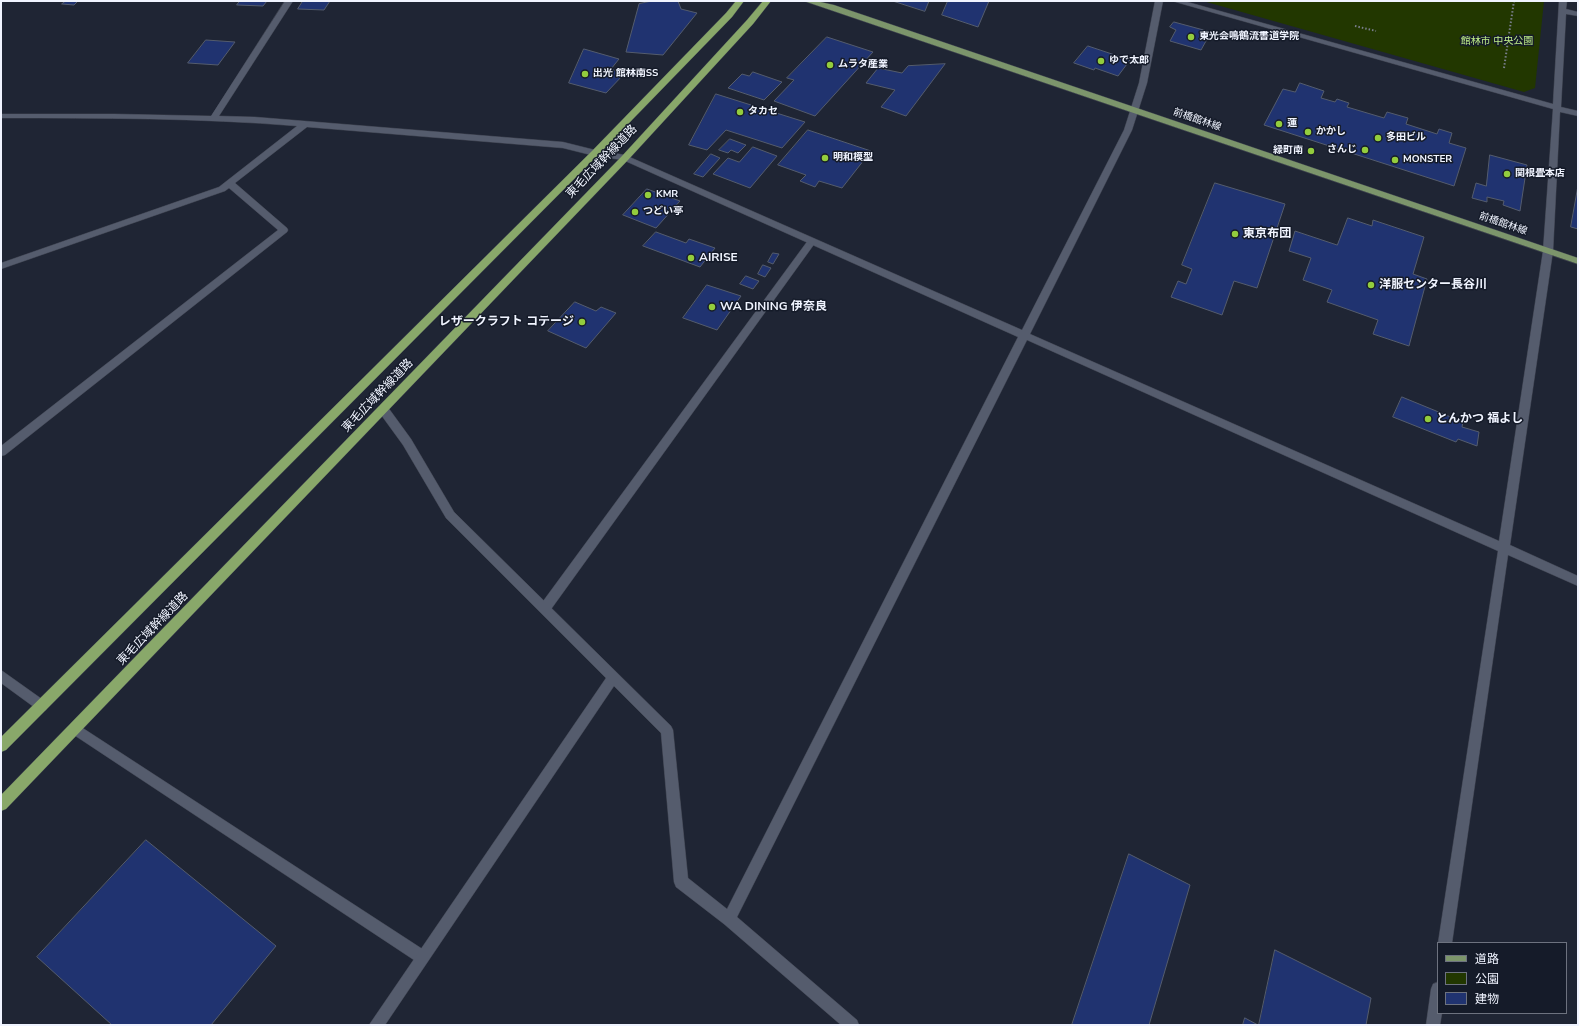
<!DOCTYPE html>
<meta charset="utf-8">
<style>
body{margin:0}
#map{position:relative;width:1579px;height:1026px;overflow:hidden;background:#1f2534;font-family:"Nunito Sans","Noto Sans JP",sans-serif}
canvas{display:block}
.frame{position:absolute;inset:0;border:2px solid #f0f4ff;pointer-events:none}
.legend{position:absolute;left:1437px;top:942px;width:130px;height:72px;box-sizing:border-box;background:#151b29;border:1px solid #6d727f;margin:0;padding:5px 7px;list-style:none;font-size:12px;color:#f0f4ff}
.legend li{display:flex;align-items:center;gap:8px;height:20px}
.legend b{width:20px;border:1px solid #6d727f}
</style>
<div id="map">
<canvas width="1579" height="1026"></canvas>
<div class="frame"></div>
<ul class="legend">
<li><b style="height:5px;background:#7c956b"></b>道路</li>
<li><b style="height:11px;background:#223700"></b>公園</li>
<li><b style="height:11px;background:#203370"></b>建物</li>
</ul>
</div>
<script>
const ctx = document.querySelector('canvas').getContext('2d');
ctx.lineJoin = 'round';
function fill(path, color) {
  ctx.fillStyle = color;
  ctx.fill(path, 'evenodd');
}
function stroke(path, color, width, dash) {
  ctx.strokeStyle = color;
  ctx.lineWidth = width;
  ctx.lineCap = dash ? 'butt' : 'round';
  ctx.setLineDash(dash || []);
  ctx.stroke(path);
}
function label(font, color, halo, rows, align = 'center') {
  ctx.font = font + ' "Nunito Sans","Noto Sans JP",sans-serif';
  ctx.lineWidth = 3;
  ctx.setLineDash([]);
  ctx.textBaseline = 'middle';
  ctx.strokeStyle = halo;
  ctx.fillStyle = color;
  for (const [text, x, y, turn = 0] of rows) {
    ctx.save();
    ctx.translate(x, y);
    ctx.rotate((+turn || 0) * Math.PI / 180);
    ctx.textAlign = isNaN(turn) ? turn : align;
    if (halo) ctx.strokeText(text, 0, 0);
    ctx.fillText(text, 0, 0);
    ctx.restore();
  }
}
fill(new Path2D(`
 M1203 1H1544L1535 88 1524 92Z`), '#223700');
const building = new Path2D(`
 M66 1H78L74 5 62 4Z
 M240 1H267L263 6 237 5Z
 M303 1H330L324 10 298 9Z
 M652 1H678L681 9 697 13 663 55 626 52 639 4Z
 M893 1H929L925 11Z
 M948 1H989L978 27 942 15Z
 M1174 22 1211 32 1201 50 1170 41 1176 30 1170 27Z
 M827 37 873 52 815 116 774 101 794 80 787 78Z
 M206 40 235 42 218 65 188 63Z
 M1088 46 1130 60 1118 76 1095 68 1094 70 1074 63Z
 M584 49 619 59 611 69 624 74 606 93 569 83Z
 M945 64 906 116 881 107 895 90 866 83 878 68 902 73 908 66Z
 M753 72 782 82 764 100 728 88 742 74 749 76Z
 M1300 83 1324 91 1321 98 1335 102 1337 99 1349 103 1347 107 1384 118 1387 112 1408 118 1406 124 1437 134 1439 129 1452 133 1449 143 1466 148 1454 186 1264 125 1283 89 1295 92Z
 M716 94 805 122 782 148 726 130 707 150 689 145Z
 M808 130 871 151 842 188 819 181 815 187 800 181 806 175 778 165Z
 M730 139 746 145 738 153 731 150 728 153 719 150Z
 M753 147 777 156 750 188 713 174 728 158 739 162Z
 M711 154 720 158 703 177 694 174Z
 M1490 155 1527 165 1520 211 1503 205 1504 201 1487 197V202L1472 198 1476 183 1486 186Z
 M1215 183 1285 204 1257 288 1234 281 1222 315 1171 297 1178 281 1186 284 1192 269 1182 265Z
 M1578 186V229L1571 227Z
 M647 189 680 201 656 228 623 215Z
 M1348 218 1372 226 1373 220 1424 237 1413 274 1427 279 1409 346 1373 334 1378 320 1327 302 1332 290 1303 280 1311 258 1289 251 1295 231 1337 245Z
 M656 232 686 243 689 239 715 248 700 267 643 246Z
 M773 253 779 254 773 264 768 262Z
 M763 265 771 268 765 277 758 274Z
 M746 276 759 281 753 289 740 284Z
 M707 285 741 296 717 330 683 318Z
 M575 302 596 311 601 307 616 313 586 348 548 331Z
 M1402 397 1463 422 1462 427 1479 432 1477 446 1458 439 1456 442 1393 417Z
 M146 840 276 946 211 1025H112L37 957Z
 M1129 854 1190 885 1149 1025H1072Z
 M1275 950 1371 998 1366 1025H1259Z
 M1245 1018 1258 1025H1243Z`);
fill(building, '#203370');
stroke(building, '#545c6d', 1);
const service = new Path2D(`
 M812 238 816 241 815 243 549 612 545 613 541 612 539 608 541 604 809 239Z
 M75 723 427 952 429 957 427 962 422 964 417 962 71 733 69 729 71 725Z`);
const minor = new Path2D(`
 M285 1H293L219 116 255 117 563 142 595 150 625 155 1022 330 1124 130 1139 83 1155 1H1163L1147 83 1132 130 1030 334 1499 541 1543 251 1553 109 1172 1H1184L1553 104 1559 1H1567L1566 9 1578 12V16L1566 14 1561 107 1578 111V116L1560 112 1553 251 1510 545 1578 576V586L1508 555 1452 943H1438L1498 551 1027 340 737 917 857 1020 859 1025H841L724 924 676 887 674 882 661 733 614 686 385 1025H369L606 678 446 518 403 445 379 412 378 409 379 406H387L411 439 454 512 671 726 673 730 688 878 727 909 1018 337 623 160 595 156 563 148 307 127 235 183 287 228 288 230 287 232 5 455 1 456V446L278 230 229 188 225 191 1 269V263L219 187 297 126C199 118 100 118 1 118V114H115L211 116Z
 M1 670 46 702 48 706 46 710 42 712 38 710 1 683Z
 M1438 982V1013H1442L1440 1025H1426L1431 989 1433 984Z`);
const primary = new Path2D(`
 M804 1H816L834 5 1578 258V264Z`);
const trunk = new Path2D(`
 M736 1H744L732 17 598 155 6 750 1 752V737L592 151 726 13Z
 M763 1H771L753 24 628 160 6 809 1 811V795L622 156 747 20Z`);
stroke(service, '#3c404d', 1);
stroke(minor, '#3c404d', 1);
stroke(primary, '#3c404d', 1);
stroke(trunk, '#3c404d', 1);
stroke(new Path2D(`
 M1355 26 1376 31
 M1504 68 1514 1`), '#7a7f8d', 2, [1.5, 2]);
fill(service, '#555c6d');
fill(minor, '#555c6d');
fill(primary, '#7c956b');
fill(trunk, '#89a86a');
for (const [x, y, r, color] of [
 [1191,37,4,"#93cd3d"],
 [1101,61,4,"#93cd3d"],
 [830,65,4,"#93cd3d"],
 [585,74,4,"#93cd3d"],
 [740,112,4,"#93cd3d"],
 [1279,124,4,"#93cd3d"],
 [1308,132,4,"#93cd3d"],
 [1378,138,4,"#93cd3d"],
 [1365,150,4,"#93cd3d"],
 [1311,151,4,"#93cd3d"],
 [825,158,4,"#93cd3d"],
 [1395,160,4,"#93cd3d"],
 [1507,174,4,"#93cd3d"],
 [648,195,4,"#93cd3d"],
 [635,212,4,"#93cd3d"],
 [1235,234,4,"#93cd3d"],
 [691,258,4,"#93cd3d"],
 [1371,285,4,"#93cd3d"],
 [712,307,4,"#93cd3d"],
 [582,322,4,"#93cd3d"],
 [1428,419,4,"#93cd3d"]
]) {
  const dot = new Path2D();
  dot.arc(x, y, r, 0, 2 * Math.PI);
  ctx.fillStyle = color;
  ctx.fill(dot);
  stroke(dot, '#151b29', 1.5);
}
label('bold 10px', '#f0f4ff', '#151b29', [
 ["東光会鳴鶴流書道学院",1199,37],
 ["ゆで太郎",1109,61],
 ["ムラタ産業",838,65],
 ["出光 館林南SS",593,74],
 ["タカセ",748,112],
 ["蓮",1287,124],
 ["かかし",1316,132],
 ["多田ビル",1386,138],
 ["さんじ",1357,150,"right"],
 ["緑町南",1303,151,"right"],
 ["明和模型",833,158],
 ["MONSTER",1403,160],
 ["関根畳本店",1515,174],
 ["KMR",656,195],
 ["つどい亭",643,212]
], 'left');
label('10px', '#bfed88', '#151b29', [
 ["館林市 中央公園",1497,42]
]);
label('10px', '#f0f4ff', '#151b29', [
 ["前橋館林線",1197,120,19],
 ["前橋館林線",1503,224,19]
]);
label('12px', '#f0f4ff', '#151b29', [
 ["東毛広域幹線道路",602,162,-46],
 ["東毛広域幹線道路",378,396,-46],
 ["東毛広域幹線道路",153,629,-46]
]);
label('bold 12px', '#f0f4ff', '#151b29', [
 ["東京布団",1243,234],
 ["AIRISE",699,258],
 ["洋服センター長谷川",1379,285],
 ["WA DINING 伊奈良",720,307],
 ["レザークラフト コテージ",574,322,"right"],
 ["とんかつ 福よし",1436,419]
], 'left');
</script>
